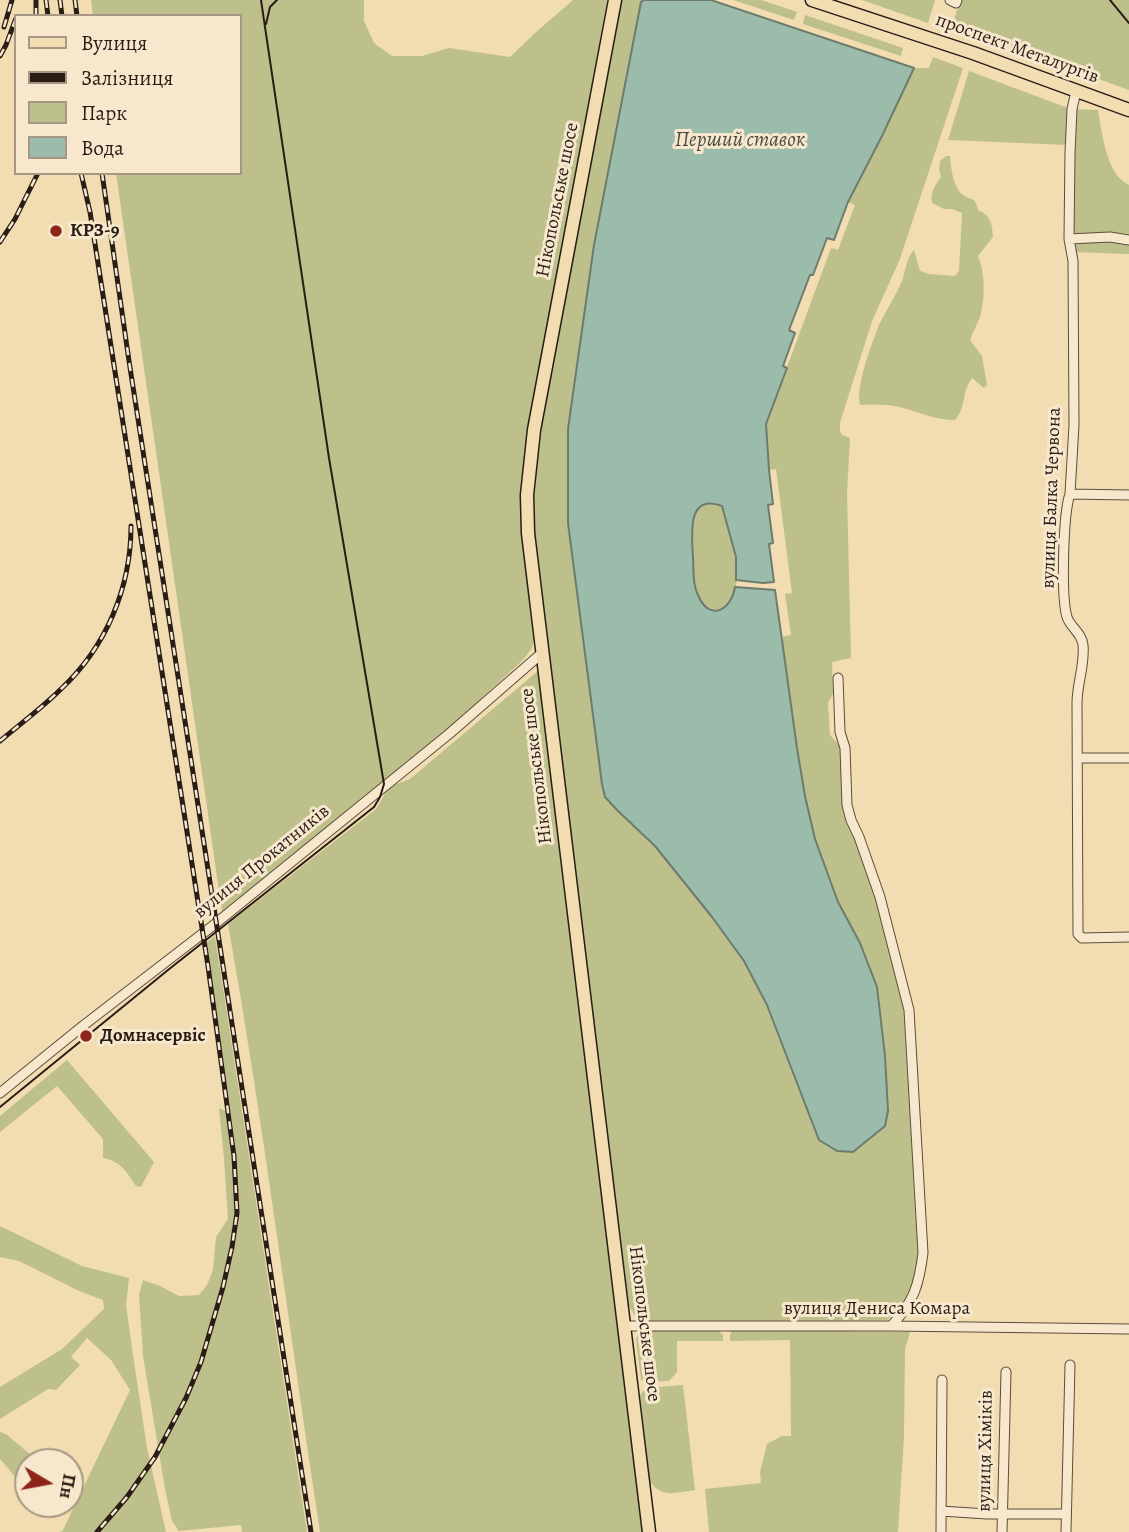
<!DOCTYPE html>
<meta charset="utf-8">
<style>
body{margin:0}
#map{position:relative;width:1129px;height:1532px;overflow:hidden;background:#f2dcb2;font-family:Alegreya,serif}
canvas{display:block}
.legend{position:absolute;left:14px;top:14px;width:228px;height:161px;box-sizing:border-box;background:#f7e8cd;border:2px solid #a59784;margin:0;padding:9px 12px;list-style:none;font-size:21px;color:#291d16}
.legend li{display:flex;align-items:center;gap:14px;height:35px}
.legend b{width:35px;border:2px solid #a59784}
.north{position:absolute;left:14px;top:1448px;width:70px;height:70px;box-sizing:border-box;background:#f7e8cd;border:2px solid #a59784;border-radius:50%;rotate:100deg;font-size:19px;font-weight:700;line-height:28px;text-align:center;color:#291d16}
.north::after{content:'';display:block;margin:auto;width:24px;height:32px;background:#8f2418;clip-path:polygon(50% 0,100% 100%,50% 72%,0 100%)}
</style>
<div id="map">
<canvas width="1129" height="1532"></canvas>
<ul class="legend">
<li><b style="height:9px;background:#f2dcb2"></b>Вулиця</li>
<li><b style="height:9px;background:#291d16"></b>Залізниця</li>
<li><b style="height:19px;background:#bdc08a"></b>Парк</li>
<li><b style="height:19px;background:#9bbcab"></b>Вода</li>
</ul>
<div class="north">Пн</div>
</div>
<script>
const ctx = document.querySelector('canvas').getContext('2d');
ctx.lineJoin = 'round';
function fill(path, color) {
  ctx.fillStyle = color;
  ctx.fill(path, 'evenodd');
}
function stroke(path, color, width, dash) {
  ctx.strokeStyle = color;
  ctx.lineWidth = width;
  ctx.lineCap = dash ? 'butt' : 'round';
  ctx.setLineDash(dash || []);
  ctx.stroke(path);
}
function label(font, color, halo, rows, align = 'center') {
  ctx.font = font + ' Alegreya,serif';
  ctx.lineWidth = 6;
  ctx.setLineDash([]);
  ctx.textBaseline = 'middle';
  ctx.strokeStyle = halo;
  ctx.fillStyle = color;
  for (const [text, x, y, turn = 0] of rows) {
    ctx.save();
    ctx.translate(x, y);
    ctx.rotate((+turn || 0) * Math.PI / 180);
    ctx.textAlign = isNaN(turn) ? turn : align;
    if (halo) ctx.strokeText(text, 0, 0);
    ctx.fillText(text, 0, 0);
    ctx.restore();
  }
}
fill(new Path2D(`
 M91 0H364V21L374 43 392 56H422L449 48 510 57 535 33 573 0H607L530 429 535 636 532 648 523 660 446 731 222 912 116 173H240V16H93Z
 M619 0H644L641 2 568 429V523L602 784 605 797 617 810 655 846 712 917 744 961 767 1005 819 1140 837 1151 853 1152 885 1126 888 1111 885 1056 877 987 860 943 838 902 815 839 805 796 781 637 791 635 785 594 792 593 776 469 769 470 766 424 831 248 838 250 855 205 848 202 882 136 914 68H929L933 57 963 68 900 259 872 321 840 423V431L842 435 850 438 847 492 851 658 832 662 833 694 828 703 830 735 841 747 844 805 877 898 904 1012 918 1253C915 1282 910 1300 887 1320L644 1322 635 1316 629 1306 533 531V496L540 431Z
 M733 0H761L797 12 794 20Z
 M862 0H935L928 23Z
 M960 0H1129V90L952 26Z
 M805 15 903 48 901 56 803 24Z
 M969 71 1068 108 1067 145 948 140Z
 M1072 109 1098 110C1102 132 1106 175 1129 185V254L1072 252Z
 M946 156H950C951 168 953 187 963 195 972 201 975 196 978 210 991 216 992 223 993 237L978 256C985 273 985 295 981 313 979 322 973 331 970 340L982 356 987 385 984 388 972 378C962 391 966 408 955 420 936 420 918 412 900 407 888 404 873 404 860 405 855 387 872 343 879 325 886 310 896 296 902 281 906 270 906 258 914 250L920 271 929 274 955 276 959 271 962 213 952 209H944L932 203C930 192 935 186 941 177L939 169 940 161Z
 M712 503 722 506C728 531 754 597 719 611 714 613 708 611 705 607 692 594 688 530 695 514 698 506 704 504 712 503Z
 M539 670 643 1532H320C289 1330 264 1126 228 924L376 809 389 787 410 779Z
 M215 936 307 1532H242L241 1525 179 1531 172 1521 165 1489 143 1356 139 1295 143 1280 160 1286 179 1296 199 1295 207 1285 213 1270 216 1237 228 1219 224 1159 219 1108 228 1112 236 1150 207 942Z
 M67 1060 154 1162 141 1187 136 1186C127 1172 120 1161 103 1158V1139L57 1086 0 1132V1116Z
 M0 1226 82 1266 129 1278 126 1305 133 1355 147 1448 166 1532H60L63 1530 130 1390 111 1360 87 1338 71 1357 80 1365 56 1390 48 1389 0 1419V1387L62 1349 104 1309 103 1300 79 1291 19 1261 0 1257Z
 M643 1330H717L723 1335V1341H677V1372L669 1381 646 1382 641 1380 636 1339 638 1334Z
 M736 1330 910 1332 905 1349 904 1436 898 1532H709L705 1489 761 1483 760 1472 767 1444 782 1436H791L790 1340 730 1341V1335L732 1331Z
 M683 1385 695 1490C676 1492 663 1499 650 1482L640 1395 646 1388Z
 M0 1432 6 1434 39 1462H28V1492L0 1459Z`), '#bdc08a');
const water = new Path2D(`
 M644 0H711L914 68 882 136 848 202 834 240 827 238 813 275H810L789 330 795 333 783 366 787 368 766 424 769 470 773 504 768 505 773 543 769 544 774 582 763 583 736 580V557L722 506C686 493 692 535 693 558 694 570 692 583 698 595 709 622 731 611 735 587L775 590 797 748 805 796 815 839 838 902 860 943 877 987 885 1056 888 1111 885 1126 853 1152 837 1151 819 1140 767 1005 744 961 712 917 655 846 617 810 605 797 602 784 568 523V429L594 245 641 2Z`);
fill(water, '#9bbcab');
stroke(water, '#6d7c6f', 2);
const minor = new Path2D(`
 M950 0 956 3 957 0
 M1076 91 1072 109 1070 153 1069 239 1073 261 1074 425 1070 494C1063 514 1061 597 1067 617 1070 627 1082 633 1083 645 1085 664 1077 684 1077 703 1077 780 1078 857 1078 934L1082 938 1129 937
 M1069 239 1110 237 1129 240
 M1070 494 1129 495
 M838 678 840 732 845 748 847 805 851 820 859 837 880 897 909 1010 923 1253C919 1285 914 1302 891 1326
 M1077 758H1129
 M0 1093 84 1025 215 924 449 734 542 653
 M624 1326H891L1129 1329
 M941 1511 987 1514H1066
 M941 1532 942 1380
 M1002 1532 1006 1372
 M1066 1532 1070 1365`);
const major = new Path2D(`
 M615 0 534 430 527 495 528 533 649 1532
 M812 0 973 53 1129 110`);
stroke(minor, '#5b4d3d', 11);
stroke(major, '#291d16', 15);
stroke(minor, '#f7e8cd', 9);
stroke(major, '#f2dcb2', 12);
stroke(new Path2D(`
 M1110 0 1129 23
 M266 24 270 7 277 0
 M0 1107 168 970 374 807 380 797 384 784 329 458 261 0`), '#291d16', 2);
const rail = new Path2D(`
 M46 0 48 16
 M60 0 62 16
 M75 0 77 16
 M36 16V0
 M4 27 12 0
 M0 56 6 45 16 18
 M81 173 90 212 208 966 234 1156 237 1213 232 1247 223 1287 201 1362 186 1398 155 1457 127 1497 97 1532
 M102 173 129 361 311 1532
 M0 242 15 219 38 173
 M0 741C20 724 42 708 61 689 106 647 131 588 131 526`);
stroke(rail, '#291d16', 5);
stroke(rail, '#f7e8cd', 2.5, [8]);
for (const [x, y, r, color] of [
 [56,231,7,"#8f2418"],
 [86,1036,7,"#8f2418"]
]) {
  const dot = new Path2D();
  dot.arc(x, y, r, 0, 2 * Math.PI);
  ctx.fillStyle = color;
  ctx.fill(dot);
  stroke(dot, '#f7e8cd', 2.5);
}
label('19px', '#291d16', '#f7e8cd', [
 ["проспект Металургів",1017,49,20],
 ["Нікопольське шосе",558,200,-79],
 ["вулиця Балка Червона",1052,498,-88],
 ["Нікопольське шосе",537,766,-97],
 ["вулиця Прокатників",262,862,-39],
 ["вулиця Дениса Комара",877,1309],
 ["Нікопольське шосе",644,1324,83],
 ["вулиця Хіміків",986,1451,-89]
]);
label('bold 19px', '#291d16', '#f7e8cd', [
 ["КРЗ-9",70,231],
 ["Домнасервіс",100,1036]
], 'left');
label('italic 21px', '#4b4d43', '#f7e8cd', [
 ["Перший ставок",740,141]
]);
</script>
